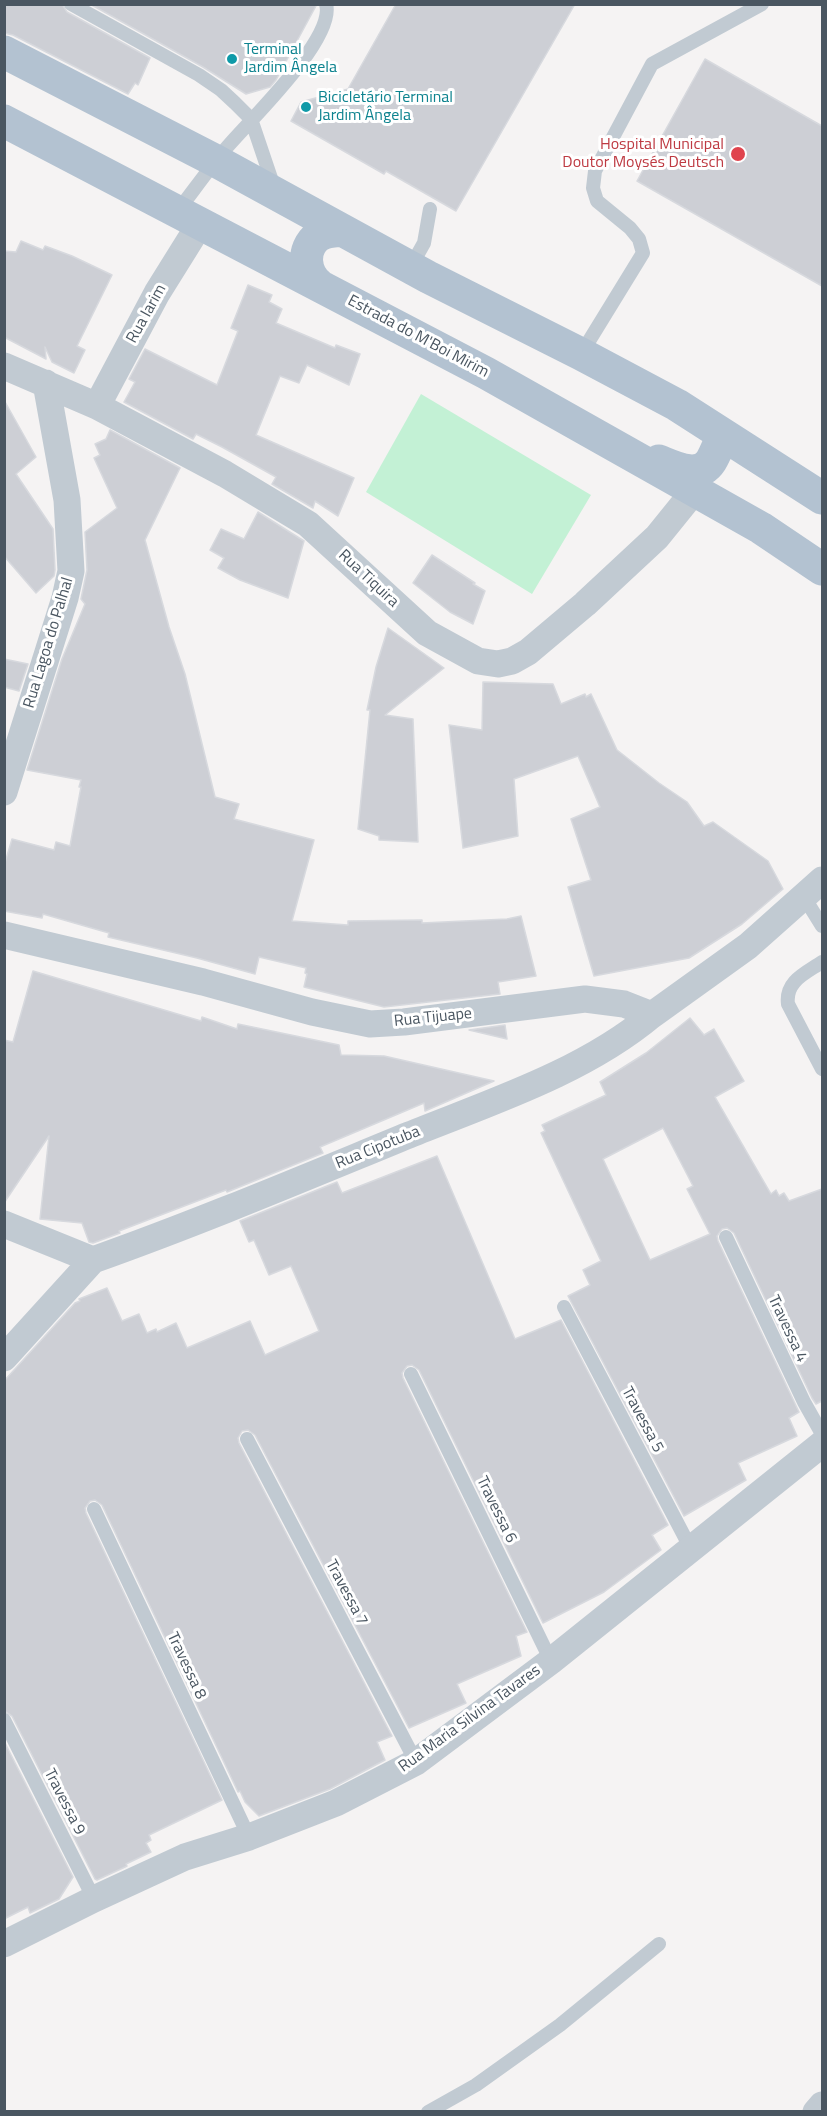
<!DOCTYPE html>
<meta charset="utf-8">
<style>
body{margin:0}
#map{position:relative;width:827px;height:2116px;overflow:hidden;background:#f5f3f3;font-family:"Titillium Web",sans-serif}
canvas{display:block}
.frame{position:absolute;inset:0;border:6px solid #4a5661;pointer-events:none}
</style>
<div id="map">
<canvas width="827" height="2116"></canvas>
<div class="frame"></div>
</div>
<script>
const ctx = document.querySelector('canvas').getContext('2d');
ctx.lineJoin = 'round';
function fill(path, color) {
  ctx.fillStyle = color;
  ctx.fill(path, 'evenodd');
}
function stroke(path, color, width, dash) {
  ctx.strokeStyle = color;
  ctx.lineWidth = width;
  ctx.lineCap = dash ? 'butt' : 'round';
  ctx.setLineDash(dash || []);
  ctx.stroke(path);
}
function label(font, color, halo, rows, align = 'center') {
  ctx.font = font + ' "Titillium Web",sans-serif';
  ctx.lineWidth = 6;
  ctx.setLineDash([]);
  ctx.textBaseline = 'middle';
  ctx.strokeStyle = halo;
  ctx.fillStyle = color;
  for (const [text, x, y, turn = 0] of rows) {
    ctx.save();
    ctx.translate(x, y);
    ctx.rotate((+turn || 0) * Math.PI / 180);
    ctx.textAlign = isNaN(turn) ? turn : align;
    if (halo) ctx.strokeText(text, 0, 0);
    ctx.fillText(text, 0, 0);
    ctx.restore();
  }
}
fill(new Path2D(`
 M421 394 591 495 532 594 366 492Z`), '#c3f1d5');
const building = new Path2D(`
 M4 4H62L67 12 150 58 138 85 135 83 128 94 13 35 4 33Z
 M90 4H317L276 80 270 87 246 94 203 67Z
 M396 4H575L456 211 386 171 384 174 291 121 301 102 348 89Z
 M705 59 822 126V286L637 181Z
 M21 241 43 250 45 246 72 256 112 275 77 346 85 350 74 373 52 362 45 347 46 359 4 337V251L16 252Z
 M248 285 272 295 269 302 282 309 276 323 335 348 336 345 360 354 349 385 307 365 299 383 280 376 256 435 354 478 338 516 315 501 313 508 272 484 276 477 222 447 196 434 193 439 124 402 135 382 129 379 145 349 217 385 238 331 231 328Z
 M4 400 36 457 16 474 53 529 55 570 54 576 36 593 4 556Z
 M110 430 180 468 145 540 169 627 185 674 215 797 239 804 234 819 314 840 292 921 348 925V921L422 920V923L507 919 521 916 536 976 498 982 500 994 384 1007 304 987 307 974 305 973 306 968 259 957 255 974 197 958 108 937 109 933 43 914 42 918 4 911V866L12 839 54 850 56 842 70 846 81 787H79L81 780 27 770 62 659 85 604 81 599 87 570 85 532 117 508 94 458 100 455 95 444 106 439Z
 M258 512 304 541 288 598 240 580 218 568 224 558 210 550 221 529 244 539Z
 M432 555 475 583 473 584 485 591 473 624 450 612 413 583Z
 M388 628 444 668 385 715 413 719 418 842 379 840V836L358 829 370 710H367L376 667Z
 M4 659 28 664 19 691 4 687Z
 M483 682 553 684 561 704 585 694 586 697 591 694 617 750 659 783 687 802 704 826 713 822 768 861 783 889 742 924 689 958 594 976 568 887 591 880 571 819 600 807 578 756 514 779 518 836 463 848 449 725 482 730Z
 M33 971 201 1021 202 1017 237 1029 238 1024 339 1045 341 1055 384 1056 494 1081 425 1111 424 1103 320 1147 323 1153 227 1192 226 1190 119 1231 120 1233 93 1243 89 1242 82 1223 40 1219 49 1136 4 1203V1040L13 1042Z
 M690 1018 704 1035 714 1029 744 1081 715 1097 771 1194 776 1190 779 1196 784 1193 789 1201 822 1189V1401L816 1404 812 1398 734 1233 727 1228 722 1229 717 1236 718 1241 799 1412 789 1418 797 1436 738 1463 746 1480 684 1516 568 1296 590 1285 583 1270 601 1261 541 1133 545 1131 542 1125 606 1095 600 1082 646 1053ZM663 1128 693 1186 687 1189 710 1234 650 1260 603 1159Z
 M505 1025 507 1039 469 1030Z
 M437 1156 515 1339 561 1320 668 1525 652 1535 661 1550 604 1592 543 1623 419 1370 412 1365 407 1366 402 1373 403 1378 527 1632 516 1636 521 1656 457 1684 466 1703 409 1728 255 1435 248 1430 242 1431 238 1438 239 1443 392 1736 377 1742 385 1760 330 1789 259 1816 245 1802 240 1791 238 1792 102 1505 95 1500 90 1501 85 1508 86 1513 222 1800 149 1835 151 1840 146 1843 151 1852 126 1864 127 1866 125 1867 97 1880 95 1879 12 1716 4 1711V1381L75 1303 80 1301 79 1299 107 1288 122 1321 139 1314 147 1333 156 1329 157 1332 176 1323 187 1348 250 1321 265 1355 319 1331 291 1266 269 1275 254 1240 249 1242 240 1221 337 1182 342 1193Z
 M4 1741 73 1877 59 1899 30 1913 28 1907 4 1919Z`);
fill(building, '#cdcfd5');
stroke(building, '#d7d9de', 1.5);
stroke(new Path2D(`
 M71 4 199 75 221 90 235 103 251 119 275 190
 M177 212C194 190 210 167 228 146 250 120 336 38 326 4
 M410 268 424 243 430 209
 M581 354 643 253 639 239 630 228 597 201 593 188 595 171 652 64 762 4
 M804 897 822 926
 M822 962C806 973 785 981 788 1004L822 1069
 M726 1237 804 1402 822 1434
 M564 1307 691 1549
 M411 1374 551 1661
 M247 1439 416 1762
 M94 1509 249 1837
 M4 1720 94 1899
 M428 2112 476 2085 560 2025 659 1944`), '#c1cad2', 14);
stroke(new Path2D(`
 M4 366 97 406 225 474 308 524 427 633 478 661 498 664 512 661 528 652 585 604 657 537 695 490
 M97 406 157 293 200 224
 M4 792 65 598 71 571 67 500 46 383
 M4 935 203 982 312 1012 370 1024 404 1022 585 999 624 1004 652 1015 748 946 822 880
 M4 1224 93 1260C200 1222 304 1178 409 1135 491 1102 584 1072 652 1015
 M4 1358 93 1260
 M4 1944 94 1899 185 1857 249 1837 336 1803 416 1762 551 1661 822 1444
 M816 2112 822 2105`), '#c1cad2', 27);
stroke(new Path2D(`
 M4 52 216 161 428 277 581 354 677 405 822 498
 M4 121 486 373 761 528 822 569
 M320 286C304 274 301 249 318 236 325 231 334 231 342 230
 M659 461C674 467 699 480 711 461 716 453 719 443 723 435`), '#b3c2d1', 33);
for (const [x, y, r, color] of [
 [232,59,6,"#0f9aa8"],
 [306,107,6,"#0f9aa8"],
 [738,154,8,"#e0444e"]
]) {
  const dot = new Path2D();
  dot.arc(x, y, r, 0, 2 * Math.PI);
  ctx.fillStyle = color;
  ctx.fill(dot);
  stroke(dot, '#fff', 2);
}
label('16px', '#0d838f', '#fff', [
 ["Terminal",244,50],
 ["Jardim Ângela",244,68],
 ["Bicicletário Terminal",318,98],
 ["Jardim Ângela",318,116]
], 'left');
label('16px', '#be3a42', '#fff', [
 ["Hospital Municipal",724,145],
 ["Doutor Moysés Deutsch",724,163]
], 'right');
label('16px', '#4a5661', '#fff', [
 ["Rua Iarim",147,314,-61],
 ["Estrada do M'Boi Mirim",418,337,28],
 ["Rua Tiquira",368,579,43],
 ["Rua Lagoa do Palhal",49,643,-73],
 ["Rua Tijuape",433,1018,-6],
 ["Rua Cipotuba",378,1148,-22],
 ["Travessa 4",787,1329,65],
 ["Travessa 5",642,1420,62],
 ["Travessa 6",496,1510,64],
 ["Travessa 7",346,1593,62],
 ["Travessa 8",186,1666,65],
 ["Rua Maria Silvina Tavares",470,1719,-36],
 ["Travessa 9",64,1802,63]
]);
</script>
